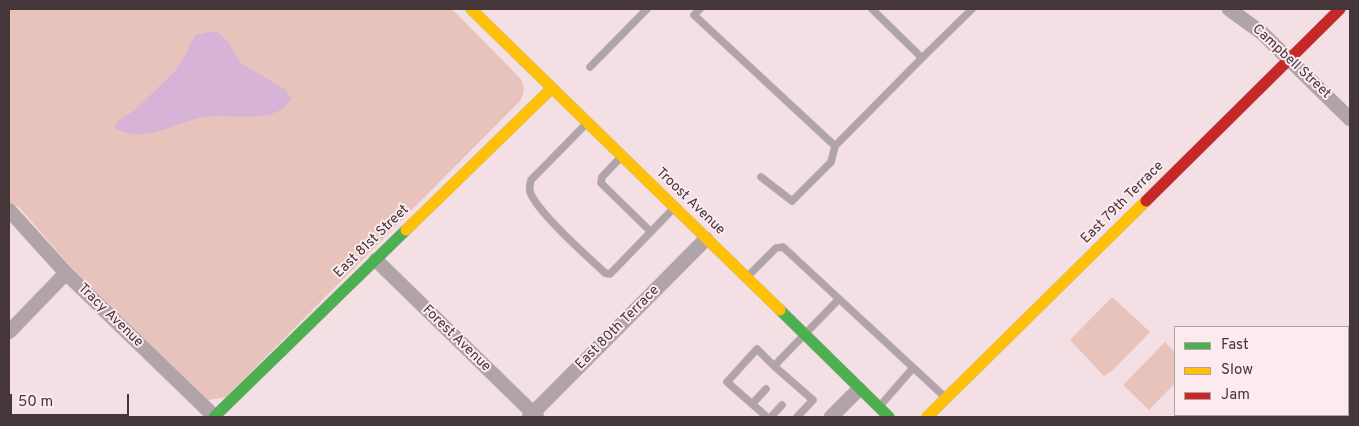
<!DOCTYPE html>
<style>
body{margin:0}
#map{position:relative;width:1359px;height:426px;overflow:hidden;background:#f4dfe4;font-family:Overpass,sans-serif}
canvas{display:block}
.frame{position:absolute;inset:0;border:10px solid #45363a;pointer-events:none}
.legend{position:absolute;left:1174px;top:326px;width:175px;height:90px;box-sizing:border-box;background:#fbeaee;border:1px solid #b2a2a6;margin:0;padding:6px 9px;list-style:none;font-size:15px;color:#45363a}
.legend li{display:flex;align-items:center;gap:10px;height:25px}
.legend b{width:25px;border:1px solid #b2a2a6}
.scale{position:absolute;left:10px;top:394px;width:119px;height:22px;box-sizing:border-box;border:2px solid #45363a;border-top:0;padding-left:6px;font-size:15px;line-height:18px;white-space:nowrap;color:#45363a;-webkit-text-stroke:4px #fbeaee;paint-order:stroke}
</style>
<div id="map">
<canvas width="1359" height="426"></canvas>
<div class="frame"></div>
<ul class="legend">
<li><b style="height:6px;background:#4caf50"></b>Fast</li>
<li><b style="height:6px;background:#ffc107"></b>Slow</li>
<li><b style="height:6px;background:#c62828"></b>Jam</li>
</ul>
<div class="scale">50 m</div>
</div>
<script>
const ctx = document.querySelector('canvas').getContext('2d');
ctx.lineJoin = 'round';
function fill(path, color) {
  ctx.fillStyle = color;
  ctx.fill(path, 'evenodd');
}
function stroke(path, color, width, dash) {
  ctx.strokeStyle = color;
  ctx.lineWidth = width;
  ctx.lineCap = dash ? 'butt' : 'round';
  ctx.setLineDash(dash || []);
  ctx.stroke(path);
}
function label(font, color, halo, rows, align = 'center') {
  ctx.font = font + ' Overpass,sans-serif';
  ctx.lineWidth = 4;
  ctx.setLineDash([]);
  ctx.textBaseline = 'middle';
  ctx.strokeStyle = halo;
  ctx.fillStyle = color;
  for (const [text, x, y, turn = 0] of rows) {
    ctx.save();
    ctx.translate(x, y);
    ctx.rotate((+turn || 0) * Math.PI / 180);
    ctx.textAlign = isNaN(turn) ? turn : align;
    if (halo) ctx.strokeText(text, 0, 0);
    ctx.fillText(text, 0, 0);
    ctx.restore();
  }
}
fill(new Path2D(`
 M9 9H452L520 78C525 85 525 94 520 101L226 397 208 400 71 267 18 206 9 205Z
 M1112 297 1150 332 1111 372 1104 376 1070 340Z
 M1165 342 1175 352V383L1149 410 1123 385Z`), '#e8c3bc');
fill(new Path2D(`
 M207 32H218L228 42 241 63 286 90 291 99C288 102 286 106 283 108 263 124 223 112 199 118 169 125 145 144 114 128L119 120 135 110 175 71 185 56 195 35Z`), '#d7b4d7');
const lane = new Path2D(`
 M700 9 694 15 835 146 922 58
 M872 9 922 58 972 9
 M590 67 647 9
 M587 123 531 180C530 184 529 188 530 192 538 213 587 256 605 273L610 274 673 209
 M621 157 602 177 601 183 651 232
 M761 177 792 201 831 162 835 146
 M746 278 776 248 783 247 946 398
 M752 404 766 389
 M879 407 913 368
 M767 417 727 382 757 349 774 366
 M771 417 782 405
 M797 417 813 400 774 366 839 299`);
const street = new Path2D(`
 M1229 9 1262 33 1350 119
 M9 210 66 273 215 417
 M376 260 537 417
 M9 332 66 273
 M529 417 706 239
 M831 417 859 389`);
const fast = new Path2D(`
 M780 310 889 417
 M214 417 406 230`);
const slow = new Path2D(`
 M471 9 780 310
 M406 230 552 88
 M927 417 1146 201`);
const jam = new Path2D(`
 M1146 201 1340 9`);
stroke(lane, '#ccbbbf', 8);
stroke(street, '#ccbbbf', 15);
stroke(fast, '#ccbbbf', 12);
stroke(slow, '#ccbbbf', 12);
stroke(jam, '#ccbbbf', 12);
stroke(lane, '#b0a4a8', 7);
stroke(street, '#b0a4a8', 14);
stroke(fast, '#4caf50', 11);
stroke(slow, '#ffc107', 11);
stroke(jam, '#c62828', 11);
label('14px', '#45363a', '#fbeaee', [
 ["Campbell Street",1291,62,43],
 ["Troost Avenue",690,202,44],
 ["East 79th Terrace",1123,203,-45],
 ["East 81st Street",372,242,-44],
 ["Tracy Avenue",110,316,44],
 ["East 80th Terrace",618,328,-45],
 ["Forest Avenue",456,339,44]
]);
</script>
